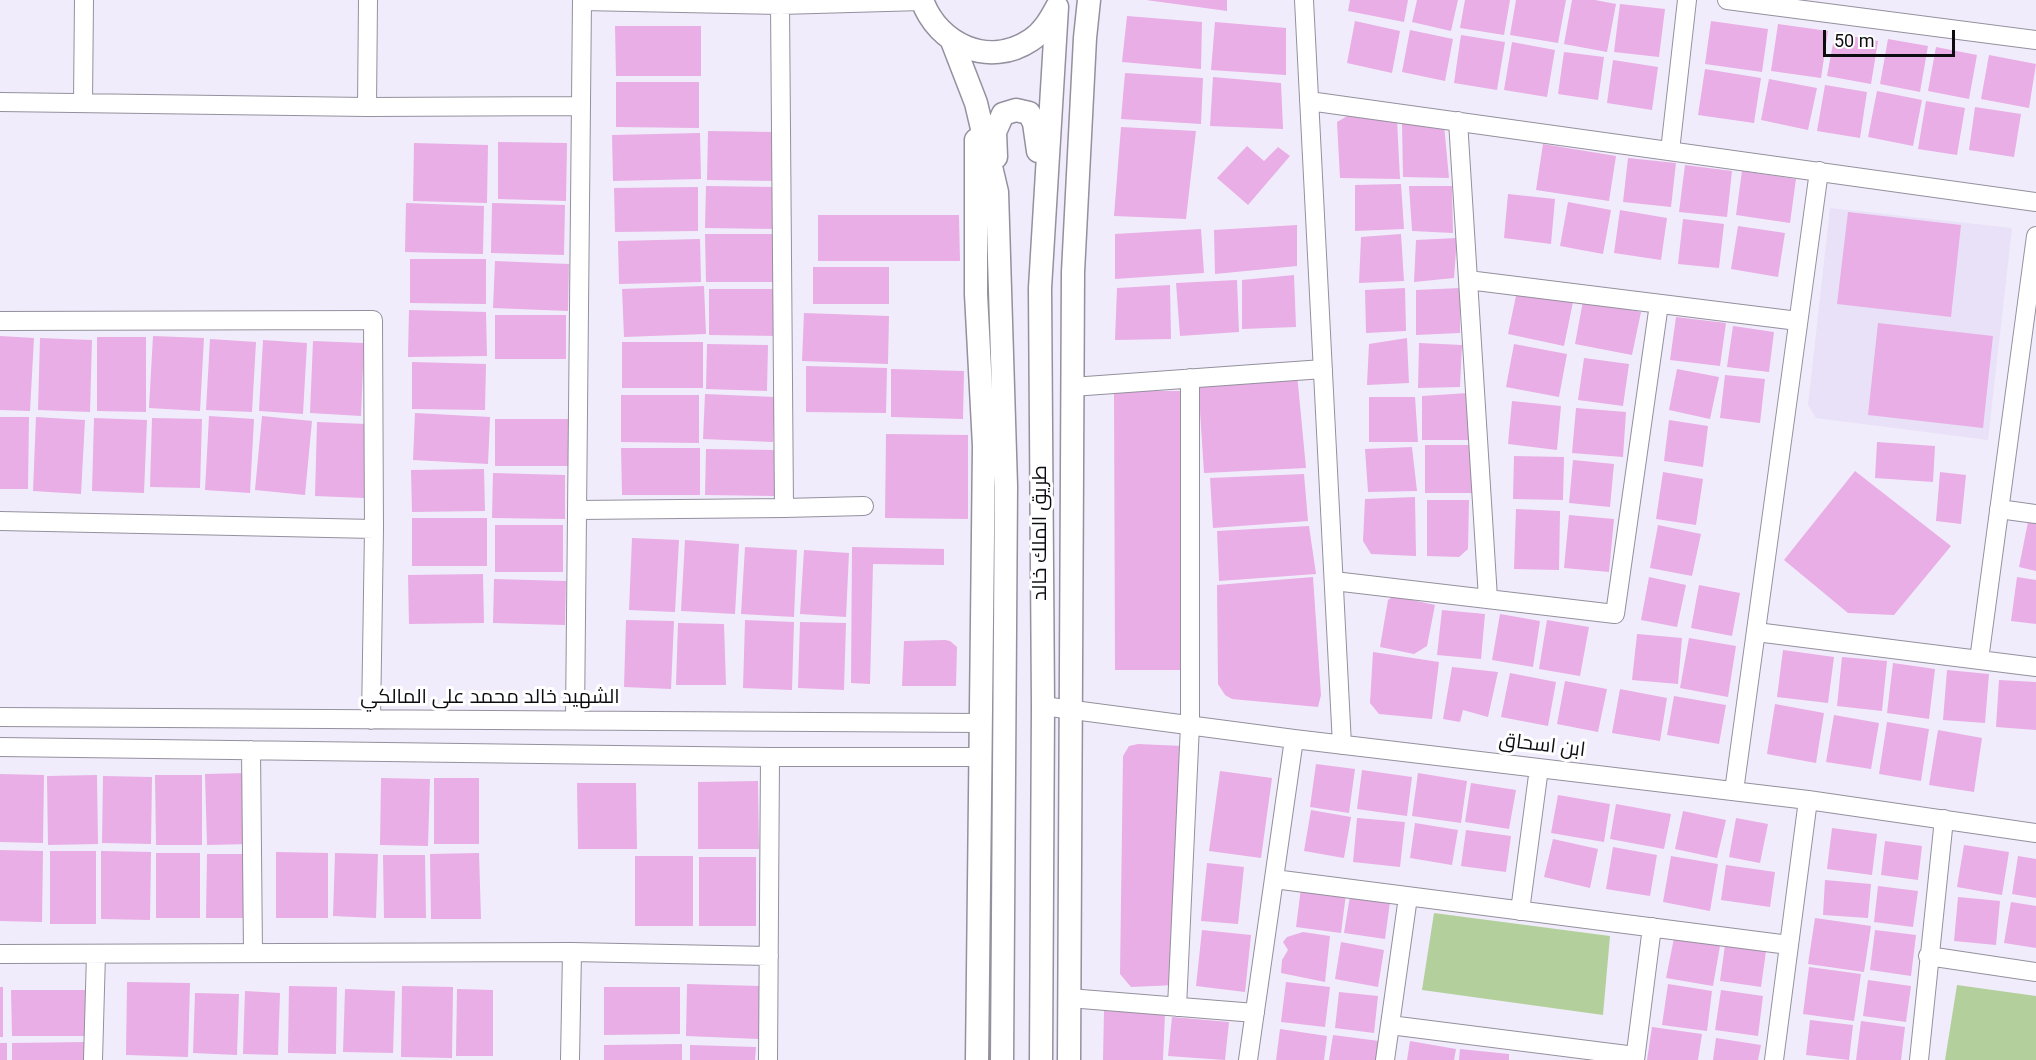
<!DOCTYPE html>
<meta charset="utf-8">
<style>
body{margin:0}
#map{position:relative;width:2036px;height:1060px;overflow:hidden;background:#f1ecfb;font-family:Roboto,sans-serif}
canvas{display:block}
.scale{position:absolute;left:1823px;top:30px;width:132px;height:27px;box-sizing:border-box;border:3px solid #0d0c10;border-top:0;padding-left:8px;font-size:18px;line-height:21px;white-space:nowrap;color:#0d0c10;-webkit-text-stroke:4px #fff;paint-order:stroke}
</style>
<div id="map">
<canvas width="2036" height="1060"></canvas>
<div class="scale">50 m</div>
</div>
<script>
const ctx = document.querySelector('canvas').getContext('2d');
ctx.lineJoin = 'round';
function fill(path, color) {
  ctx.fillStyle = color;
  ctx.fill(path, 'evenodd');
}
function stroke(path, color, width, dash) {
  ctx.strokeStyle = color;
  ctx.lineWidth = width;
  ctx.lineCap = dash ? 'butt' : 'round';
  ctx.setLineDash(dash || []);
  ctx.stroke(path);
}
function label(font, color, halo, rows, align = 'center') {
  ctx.font = font + ' Roboto,Cairo,sans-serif';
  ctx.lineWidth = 6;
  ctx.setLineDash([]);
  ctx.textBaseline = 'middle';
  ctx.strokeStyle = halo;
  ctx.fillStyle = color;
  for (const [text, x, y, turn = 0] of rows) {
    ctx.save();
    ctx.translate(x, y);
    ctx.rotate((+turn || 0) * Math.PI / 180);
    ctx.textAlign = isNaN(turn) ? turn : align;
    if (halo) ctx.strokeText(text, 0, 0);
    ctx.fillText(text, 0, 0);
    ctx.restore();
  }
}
fill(new Path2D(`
 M1830 208 2012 228 1988 440 1816 418 1808 405Z`), '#e9e1f7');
fill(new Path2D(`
 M1434 913 1610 936 1603 1015 1422 990Z
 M1957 985 2036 996V1060H1945Z`), '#b3d09c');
fill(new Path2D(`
 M1146 0H1227V11Z
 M1350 0H1408L1404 22 1348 11Z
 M1417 0H1458L1451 31 1412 22Z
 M1465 0H1510L1504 35 1460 28Z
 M1516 0H1566L1558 43 1510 35Z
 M1572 0H1595L1616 4 1607 52 1564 44Z
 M1620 4 1665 9 1659 57 1614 52Z
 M1127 16 1202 22 1201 69 1122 62Z
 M1355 21 1400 31 1392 73 1347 63Z
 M1711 21 1768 29 1762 72 1705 64Z
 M1215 22 1286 28V75L1211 70Z
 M1778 24 1828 31 1821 78 1771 71Z
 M615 26H701V76H616Z
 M1410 30 1453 39 1445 81 1402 72Z
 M1835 33 1878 41 1871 84 1827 76Z
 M1461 35 1505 42 1497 90 1454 83Z
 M1888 39 1928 46 1920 92 1880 84Z
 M1512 42 1555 50 1547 97 1504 90Z
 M1936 47 1977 55 1969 99 1928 91Z
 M1564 52 1604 57 1598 100 1558 94Z
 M1989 55 2036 64 2029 108 1981 99Z
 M1613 60 1658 67 1652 110 1607 103Z
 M1705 69 1761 78 1754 123 1698 115Z
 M1125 73 1203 78 1201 124 1121 119Z
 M1213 77 1281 83 1283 129 1210 126Z
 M1769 79 1817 88 1808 130 1761 120Z
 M616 82H699V128L616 127Z
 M1825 85 1867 92 1860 138 1817 131Z
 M1877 91 1922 100 1913 146 1868 137Z
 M1926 101 1965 108 1957 155 1918 149Z
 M1975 107 2021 114 2014 157 1969 150Z
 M1349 115 1397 120 1400 179 1340 178 1337 122Z
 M1402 123 1444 125 1449 178 1403 177Z
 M1121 127 1196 131 1186 219 1114 216Z
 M708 131 776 132V181L707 180Z
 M700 133 701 179 613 181 612 135Z
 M498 142 567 143 566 201 498 199Z
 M414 143 488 145 487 203 413 201Z
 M1543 144 1616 156 1609 201 1536 190Z
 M1247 146 1264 161 1278 147 1290 156 1248 205 1217 178Z
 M1628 158 1676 163 1671 207 1623 202Z
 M1685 165 1732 171 1727 217 1679 212Z
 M1742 171 1796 179 1790 223 1736 215Z
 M1401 184 1404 229 1355 231V185Z
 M706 186 776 187V229L705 228Z
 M1409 186H1452L1453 233 1412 231Z
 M698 187V231L615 232 614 188Z
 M1508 194 1555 199 1551 244 1504 238Z
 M1568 202 1611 210 1603 254 1560 246Z
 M406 203 484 206 483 254 405 252Z
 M492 203 565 205 564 255 491 253Z
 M1620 210 1667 218 1661 260 1614 253Z
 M1848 212 1961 225 1951 317 1837 304Z
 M818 215H959L960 261H818Z
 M1683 219 1724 224 1719 268 1678 264Z
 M1297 225V266L1215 274 1214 230Z
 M1738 226 1785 233 1778 277 1731 269Z
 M1201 229 1204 273 1115 279V234Z
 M705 234H778V282H706Z
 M1401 234 1404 281 1359 283 1361 237Z
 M1457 238 1454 278 1414 282 1416 240Z
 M700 239 701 282 619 284 618 241Z
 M410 259H486V304L410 303Z
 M495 261 569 264 568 311 493 308Z
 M813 267H889V304H813Z
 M1294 275 1296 327 1242 329V280Z
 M1237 280 1239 332 1180 336 1176 283Z
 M1170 285 1171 339 1115 340 1117 288Z
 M704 286 706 334 624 337 622 289Z
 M1405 288 1406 331 1366 333 1365 290Z
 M1460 288V333L1416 335V290Z
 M709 289H778V336L709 335Z
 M1517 291 1573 302 1564 346 1508 334Z
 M1583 301 1641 312 1632 355 1575 344Z
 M409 310 486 312 487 356 408 357Z
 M804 313 889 316 888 364 802 361Z
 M495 315H566V359H495Z
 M1676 317 1726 323 1720 366 1670 360Z
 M1878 323 1993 336 1983 428 1868 415Z
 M1733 326 1774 332 1769 372 1727 367Z
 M0 336 34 338 30 411 0 410Z
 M153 336 204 338 200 411 149 408Z
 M97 337H146V412L97 411Z
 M40 338 92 340 90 412 38 410Z
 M1407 338 1409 383 1367 385 1369 344Z
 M210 339 256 342 252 412 206 410Z
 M263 340 307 343 303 414 259 411Z
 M313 341 364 343 361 416 310 413Z
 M622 342H703V388H622Z
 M1419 343 1462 345 1460 387 1418 388Z
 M707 344 768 345 767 391 706 389Z
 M1514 344 1567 354 1559 397 1506 387Z
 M1584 358 1629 364 1623 406 1578 400Z
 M412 362 486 364 485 410 412 409Z
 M806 366 887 368 886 413 806 412Z
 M891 369 964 371 963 419 891 417Z
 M1677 369 1719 377 1710 419 1669 410Z
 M1297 374 1306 468 1204 473 1198 380Z
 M1725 375 1765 379 1760 423 1720 418Z
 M1114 391H1180L1181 670H1115Z
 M1468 393 1471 440H1422V396Z
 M705 394 775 397 773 442 703 439Z
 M621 395H699V443L621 442Z
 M1369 397H1415L1418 442H1369Z
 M1512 401 1561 406 1557 450 1508 444Z
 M1576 408 1626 412 1623 457 1572 453Z
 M415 413 490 417 488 464 413 460Z
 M209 416 254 419 250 493 205 490Z
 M262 416 312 421 305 495 255 490Z
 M0 417H29L28 489H0Z
 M36 417 85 420 81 494 33 491Z
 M94 418 147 420 144 493 92 491Z
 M152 418 202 419 200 488 150 487Z
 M495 419H570V466H495Z
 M1669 420 1708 426 1703 467 1664 461Z
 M317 422 366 424 364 498 315 496Z
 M886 434 968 435V519L885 518Z
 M1877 442 1935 446 1933 482 1875 478Z
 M1425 445H1473L1475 493H1425Z
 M1412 447 1417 491 1368 492 1365 449Z
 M621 448H700V495H622Z
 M706 449 774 450V496L705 495Z
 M1514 456 1564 457 1563 500 1513 499Z
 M1573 460 1614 464 1610 507 1569 503Z
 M484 469 485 511 412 512 411 470Z
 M1855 471 1951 546 1894 615 1848 613 1784 560Z
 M1663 472 1703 479 1696 525 1656 519Z
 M1940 472 1966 475 1961 524 1936 521Z
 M493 473 565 475V519L492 518Z
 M1304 474 1308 521 1213 528 1210 478Z
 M1415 497 1416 556 1371 554 1363 541 1365 499Z
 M1427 500H1469L1468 549 1459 557 1427 556Z
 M1516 509 1560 511 1559 570 1514 569Z
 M1569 515 1614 519 1609 572 1564 568Z
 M412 518H487V566H412Z
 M2028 522 2036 524V571L2019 567Z
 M495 525H563V572H495Z
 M1658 525 1701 534 1692 576 1650 568Z
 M1309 526 1316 574 1219 581 1217 531Z
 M632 538 679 540 675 612 629 610Z
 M685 540 739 544 735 614 681 611Z
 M745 547 797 550 794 617 741 614Z
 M852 547 944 549V565L873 564 870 684 851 683Z
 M804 550 849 553 846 617 800 614Z
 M483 574 484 623 409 624 408 575Z
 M1313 577 1321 695 1318 707 1232 699 1225 695 1218 684 1217 585Z
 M1649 577 1686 585 1677 627 1641 620Z
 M2017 577 2036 580V624L2011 621Z
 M494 579 566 581 565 625 493 623Z
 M1699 585 1740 593 1732 636 1691 628Z
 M1394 596 1435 605 1427 646 1414 654 1380 647 1388 600Z
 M1442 610 1485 614 1481 659 1437 655Z
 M1500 614 1540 621 1533 667 1492 660Z
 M626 620 674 621 671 689 624 687Z
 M745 620 794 622 792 690 743 688Z
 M1547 620 1589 627 1580 676 1539 669Z
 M800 622 846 623 844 690 798 688Z
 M678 623 724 624 726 685H676Z
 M1637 634 1682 638 1678 684 1632 680Z
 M1689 638 1736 646 1728 697 1680 688Z
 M945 640 950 641 957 647 956 686H902L904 641Z
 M1783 650 1834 657 1828 703 1777 697Z
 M1373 652 1439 662 1432 719 1379 714 1370 703Z
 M1842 657 1887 661 1882 711 1837 706Z
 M1893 663 1935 669 1929 719 1887 713Z
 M1452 667 1498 672 1488 717 1463 710 1460 722 1443 719Z
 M1947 670 1989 674 1985 723 1943 720Z
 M1510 673 1556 682 1548 726 1501 717Z
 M1999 680 2036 682V730L1996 727Z
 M1565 681 1607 689 1598 732 1557 724Z
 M1620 689 1667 698 1660 741 1612 733Z
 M1674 696 1726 705 1719 744 1667 735Z
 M1775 704 1824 713 1816 763 1767 754Z
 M1834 715 1879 723 1871 769 1826 762Z
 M1887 722 1929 729 1921 781 1879 774Z
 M1938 730 1982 738 1974 792 1929 785Z
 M1138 744 1183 746 1176 985 1131 987 1120 974 1123 756 1129 746Z
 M1316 764 1355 769 1349 813 1310 807Z
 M1362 770 1412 777 1407 816 1357 809Z
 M1220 771 1272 778 1261 858 1209 851Z
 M248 773 250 844 207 845 205 774Z
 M1418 773 1467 781 1461 823 1412 816Z
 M0 774 44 775 43 843 0 842Z
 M97 775 98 844 48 845 47 776Z
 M155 775H202V845H156Z
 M103 776 152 777 151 844 102 843Z
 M381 778 430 779 428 846 380 845Z
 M434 778H479V844H434Z
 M758 781 759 849H698V782Z
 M577 783H636L637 849H578Z
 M1471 783 1516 790 1509 829 1465 822Z
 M1558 795 1610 804 1604 842 1551 833Z
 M1616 804 1671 814 1664 849 1610 839Z
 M1311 810 1351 817 1344 858 1304 851Z
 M1683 811 1726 820 1717 858 1675 849Z
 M1357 818 1405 822 1400 867 1353 862Z
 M1736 818 1768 824 1760 863 1729 857Z
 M1415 823 1458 830 1452 865 1410 858Z
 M1832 828 1877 834 1872 875 1827 869Z
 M1466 830 1511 836 1506 872 1461 866Z
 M1553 839 1598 849 1590 888 1544 877Z
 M1885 841 1922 846 1918 880 1881 875Z
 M1964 845 2009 852 2002 895 1957 887Z
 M1613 847 1657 855 1650 896 1606 889Z
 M0 850 43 851 42 922 0 921Z
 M50 851H96V924H50Z
 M101 851 151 852 150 920 101 919Z
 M276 852 328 853V918H276Z
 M156 853H200V918H156Z
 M335 853 378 854 376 918 333 916Z
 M479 853 481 919H431L430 854Z
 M207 854H248V918H206Z
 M383 855H425L426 918H384Z
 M635 856H693V926H635Z
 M1671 856 1718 864 1710 911 1663 902Z
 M2018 856 2036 859V898L2012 894Z
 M699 857H756V926H699Z
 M1207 863 1244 867 1238 924 1201 921Z
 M1726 865 1775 872 1770 907 1721 900Z
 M1825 880 1871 884 1868 918 1823 915Z
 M1878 886 1918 891 1913 927 1874 922Z
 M1301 888 1346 894 1341 933 1296 927Z
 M1350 896 1390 902 1385 939 1344 933Z
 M1958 897 2000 901 1996 945 1954 941Z
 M2011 902 2036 906V948L2004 943Z
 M1815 918 1871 926 1864 972 1808 964Z
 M1202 930 1251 935 1245 992 1196 986Z
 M1875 930 1916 935 1911 976 1870 970Z
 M1303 932 1330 936 1325 982 1281 973 1282 960 1288 950 1283 942 1287 937Z
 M1674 938 1720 946 1713 986 1666 978Z
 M1341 942 1384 950 1378 987 1335 979Z
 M1725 945 1766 951 1761 987 1720 981Z
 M1809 967 1861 974 1854 1021 1803 1014Z
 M1868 980 1911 986 1906 1022 1863 1016Z
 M127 982 190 983 188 1057 126 1055Z
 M1286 982 1330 987 1325 1027 1281 1022Z
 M687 984 760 986 759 1039 686 1036Z
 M1668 984 1712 991 1707 1031 1662 1025Z
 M289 986 337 987 336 1054 288 1053Z
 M402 986 453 987 452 1058 401 1057Z
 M0 987H3V1037H0Z
 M604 987H680V1034L604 1035Z
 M345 989 395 991 393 1053 343 1052Z
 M457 989 493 990V1056H456Z
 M11 990H86L87 1036H12Z
 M1721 990 1763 996 1758 1036 1715 1030Z
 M245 991 280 993 278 1055 243 1054Z
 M1339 992 1378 996 1374 1033 1335 1028Z
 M195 993 239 994 237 1055 193 1053Z
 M1104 1011 1165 1013 1163 1060H1103Z
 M1172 1017 1229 1022 1225 1060 1168 1056Z
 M1810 1020 1853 1025 1849 1060 1806 1055Z
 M1861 1021 1905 1027 1901 1060H1856Z
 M1652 1027 1702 1034 1698 1060H1647Z
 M1280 1029 1327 1036 1324 1060H1276Z
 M1333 1035 1379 1041 1376 1060H1329Z
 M1716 1038 1761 1045 1758 1060H1713Z
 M1410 1041 1456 1049 1454 1060H1407Z
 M86 1042 87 1060H12V1043Z
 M0 1043H7V1060H0Z
 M682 1044V1060H604V1045Z
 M690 1045 756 1047 755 1060H690Z
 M1460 1049 1509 1054V1060H1459Z`), '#e8aee5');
const minor = new Path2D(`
 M1304 0 1342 745
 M1727 0 2036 40
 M582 1 780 5 922 1
 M780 5 784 508 864 506
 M1309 101 2036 202
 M0 102 367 107 581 106
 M83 102 84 0
 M367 107 368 0
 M1458 121 1488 598
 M1670 151 1687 0
 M1468 280 1798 321
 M0 321 373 320 374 529 371 720
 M1072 387 1323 369
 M1999 509 2036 514
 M577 510 784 508
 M0 521 374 529
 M1334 581 1615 614 1659 304
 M1756 632 2036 667
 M1979 660 2036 236
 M1043 706 1294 739 1808 800 2036 833
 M0 717 981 723
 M575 720 582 0
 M0 747 770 757H980
 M251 750 253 953
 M1734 791 1819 171
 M1274 879 1789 945
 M1520 911 1539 768
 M0 954 572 952 769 956
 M1928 956 2036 972
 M1069 998 1255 1013
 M1177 1007 1190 725V378
 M1390 1025 1635 1056
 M93 1060 96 954
 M570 1060 572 952
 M768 1060 770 757
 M1248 1060 1294 739
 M1385 1060 1408 897
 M1635 1060 1652 927
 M1774 1060 1808 800
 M1919 1060 1944 819`);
const major = new Path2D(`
 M922 0C938 45 989 68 1031 40 1043 32 1050 20 1057 7
 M952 41 976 103 997 192 1006 486 1002 1060
 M976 140V294L984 446 977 1060
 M996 157 995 132 1003 114 1016 110 1029 113 1034 123 1038 151
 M1041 1060 1043 706 1040 288 1057 7
 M1069 1060 1073 272 1085 38 1089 0`);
stroke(minor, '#94909d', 20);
stroke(major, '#94909d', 25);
stroke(minor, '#fff', 18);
stroke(major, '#fff', 22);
label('20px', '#0d0c10', '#fff', [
 ["طريق الملك خالد",1041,533,-90],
 ["الشهيد خالد محمد على المالكي",490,698],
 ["ابن اسحاق",1542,746,7]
]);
</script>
